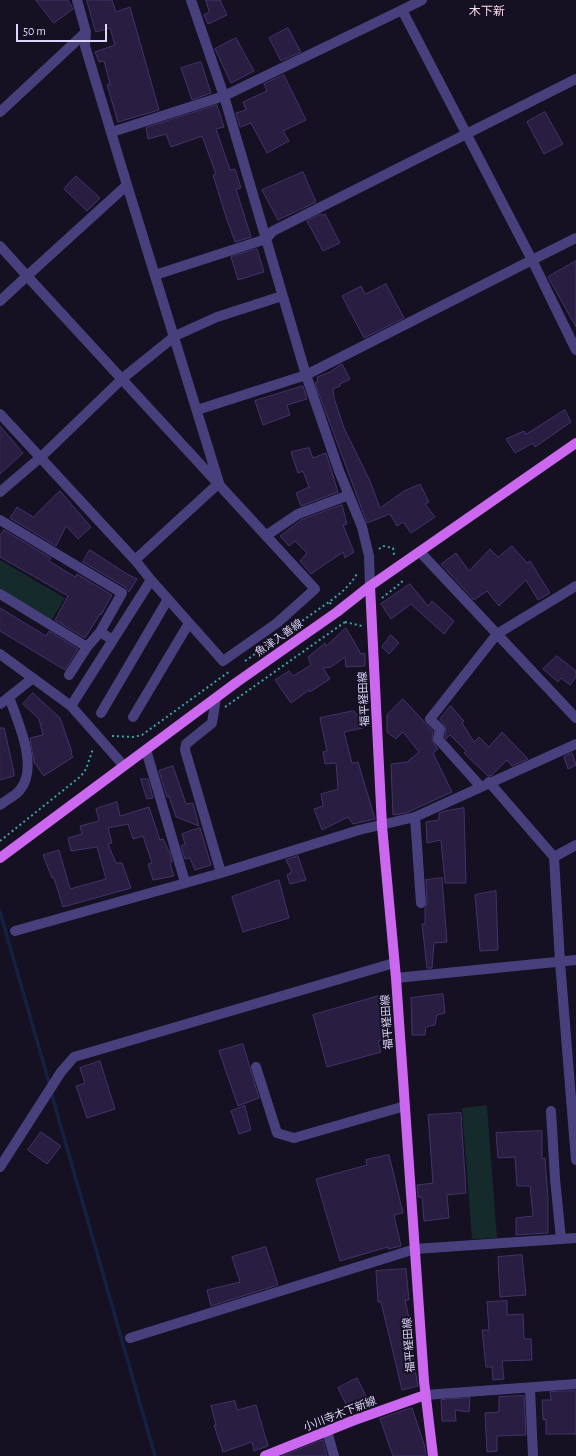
<!DOCTYPE html>
<meta charset="utf-8">
<style>
body{margin:0}
#map{position:relative;width:576px;height:1456px;overflow:hidden;background:#151022;font-family:"Alegreya Sans",sans-serif}
canvas{display:block}
.scale{position:absolute;left:16px;top:24px;width:91px;height:18px;box-sizing:border-box;border:2px solid #ddd5fb;border-top:0;padding-left:5px;font-size:12px;line-height:14px;white-space:nowrap;color:#ddd5fb;-webkit-text-stroke:3px #151022;paint-order:stroke}
</style>
<div id="map">
<canvas width="576" height="1456"></canvas>
<div class="scale">50 m</div>
</div>
<script>
const ctx = document.querySelector('canvas').getContext('2d');
ctx.lineJoin = 'round';
function fill(path, color) {
  ctx.fillStyle = color;
  ctx.fill(path, 'evenodd');
}
function stroke(path, color, width, dash) {
  ctx.strokeStyle = color;
  ctx.lineWidth = width;
  ctx.lineCap = dash ? 'butt' : 'round';
  ctx.setLineDash(dash || []);
  ctx.stroke(path);
}
function label(font, color, halo, rows, align = 'center') {
  ctx.font = font + ' "Alegreya Sans","Noto Sans JP",sans-serif';
  ctx.lineWidth = 4;
  ctx.setLineDash([]);
  ctx.textBaseline = 'middle';
  ctx.strokeStyle = halo;
  ctx.fillStyle = color;
  for (const [text, x, y, turn = 0] of rows) {
    ctx.save();
    ctx.translate(x, y);
    ctx.rotate((+turn || 0) * Math.PI / 180);
    ctx.textAlign = isNaN(turn) ? turn : align;
    if (halo) ctx.strokeText(text, 0, 0);
    ctx.fillText(text, 0, 0);
    ctx.restore();
  }
}
fill(new Path2D(`
 M0 560 65 598 51 621 0 591Z
 M487 1105 497 1238 472 1239 462 1108Z`), '#142a2b');
stroke(new Path2D(`
 M0 912 50 1086
 M51 1092 155 1456`), '#132143', 3.5);
const building = new Path2D(`
 M36 0H68L73 9 54 23Z
 M87 0H112L116 12 130 7 159 110 118 122 107 85 110 84 104 61 99 62 95 52 115 45 110 28 96 32Z
 M206 0H220L227 15 208 24 204 15 209 12Z
 M288 28 301 52 281 61 269 38Z
 M236 38 254 71 231 83 215 49Z
 M201 62 211 93 192 100 181 68Z
 M284 75 306 120 283 131 289 141 267 153 251 123 240 127 236 113 246 110 243 102 267 91 264 84Z
 M217 105 224 127 216 129 230 170 235 169 241 188 236 189 251 237 235 242 226 217 213 175 216 174 202 136 171 147 166 134 148 139 146 128Z
 M545 112 563 144 544 154 527 122Z
 M303 172 316 202 278 220 262 190Z
 M76 176 100 198 87 211 64 189Z
 M322 214 323 216 325 214 340 243 323 251 307 221Z
 M257 249 264 272 238 280 231 257Z
 M576 261V327L548 277Z
 M386 284 404 318 364 338 342 296 361 286 365 294Z
 M342 364 350 379 340 384V386L333 389 334 398 344 428 370 481 380 508 404 491 420 484 429 502 425 504 435 517 411 533 403 522 397 526 390 514 367 523 315 383 318 382 317 377 330 372Z
 M303 386 307 399 287 405 290 415 263 425 255 401Z
 M565 410 571 422 535 447 533 443 515 453 506 439 524 431 526 434Z
 M0 426 23 453 0 474Z
 M309 448 313 458 326 453 338 492 301 506 296 493 309 487 303 471 298 473 291 452Z
 M60 491 91 527 78 539 66 526 56 546 10 518 17 507 33 517Z
 M342 505 347 524 343 525 354 552 345 558 343 552 311 574 300 561 307 553 295 541 289 546 280 536 301 520Z
 M4 530 51 558 49 561 75 577 77 574 112 595 101 615 100 614 85 638 55 620 68 596 0 557V536Z
 M512 546 527 563 530 561 550 593 538 600 526 580 499 606 487 591 474 600 441 564 456 553 469 571 490 549 498 557Z
 M90 550 127 574 137 579 129 592 125 587 83 562Z
 M410 584 428 606 432 601 454 621 444 634 411 604 391 619 381 604Z
 M0 608 46 636 49 631 78 649 65 670 0 631Z
 M346 628 361 654 365 653V666L346 667 345 657 331 667 323 668 330 679 310 692 309 690 291 703 275 680 289 671 293 676 311 665 308 657 325 643 326 646Z
 M391 635 399 643 389 654 382 647Z
 M557 656 576 671V677L570 685 561 678 558 682 543 669Z
 M33 693 60 718 72 752 71 754 73 757 44 776 34 762 30 738 43 735 39 719 23 704Z
 M403 699 433 731 432 740 438 749 433 753 452 792 406 813 393 815 391 764 407 762 419 752 403 732 396 739 387 732V715Z
 M451 706 464 721 462 723 474 742 479 737 489 747 502 732 528 759 512 766 507 760 491 776H488L464 753 466 751 450 735 446 739 445 737 446 727 440 719Z
 M354 711 361 721 363 728 344 732 352 763 358 762 375 819 353 824 348 817 322 830 314 809 323 806 321 794 338 789 336 763 325 764 323 752 327 751 320 718Z
 M0 728H4L14 772V776L0 780Z
 M572 753 576 765 568 769 564 757Z
 M173 766 186 804 193 803 199 826 176 817 169 796 167 797 159 771Z
 M141 779H148L153 798 147 799Z
 M117 802 120 816 149 807 160 840 163 839 170 853 172 862 170 863 174 876 153 880 148 864 152 863 143 836 133 839 128 824 108 828 112 843 108 844 116 863H122L131 888 63 907 54 878H52L43 855 59 850 70 889 106 879 97 847 71 851 68 838 82 834 80 826 99 821 96 809Z
 M464 808 466 883H445L441 840 427 843 426 822 439 820V813L445 811Z
 M200 828 211 865 195 870 190 858 185 859 181 846 185 844 182 834Z
 M298 856 306 880 290 884 287 875 292 872 286 860Z
 M442 878 447 942 434 943 432 968H427L422 924H425V908L427 903 426 880Z
 M279 880 289 918 243 932 232 897Z
 M496 891 498 950 480 951 475 895Z
 M386 994 390 1009 383 1012 387 1038 378 1041 381 1052 327 1067 313 1015Z
 M443 994 445 1013 437 1015 435 1025 426 1027 425 1035H412L411 998Z
 M243 1044 259 1098 238 1106 219 1051Z
 M100 1061 115 1109 87 1118 76 1086 85 1083 80 1068Z
 M245 1106 251 1130 239 1134 231 1111Z
 M461 1113 466 1193 447 1195 449 1218 424 1221 422 1197H418L417 1185 433 1183 428 1115Z
 M542 1131V1159L545 1158 548 1199V1233L516 1235V1218L533 1216 530 1186H517L515 1157 498 1158 496 1133Z
 M41 1132 61 1146 47 1164 28 1150Z
 M389 1155 403 1213 394 1215 401 1246 388 1249V1247L340 1261 316 1179 367 1165 366 1160Z
 M266 1247 278 1285 211 1306 207 1290 240 1282 232 1257Z
 M522 1255 526 1295 500 1297 498 1257Z
 M406 1269 409 1300H405L414 1341 410 1342 418 1386 402 1390 381 1302H378L376 1271Z
 M507 1301V1315L523 1314 524 1339H531L532 1360 502 1361 504 1379 493 1380 492 1367H486L482 1330H489L487 1302Z
 M357 1378 368 1400 349 1410 338 1388Z
 M576 1391V1434H546V1419L543 1420 542 1400H551L550 1392Z
 M524 1396 526 1435 497 1436V1451L487 1452 485 1413 499 1412V1397Z
 M470 1398 469 1412 455 1410 456 1421H442L441 1400Z
 M235 1401 237 1410 256 1405 268 1446 254 1451 252 1442 223 1452 214 1425H216L211 1406Z
 M412 1408 425 1447 426 1456H393L380 1419Z
 M323 1440 327 1456H282Z`);
fill(building, '#291e41');
stroke(building, '#43336a', 1);
stroke(new Path2D(`
 M379 549 383 546 393 548 394 555
 M382 598 402 582 400 579
 M331 604 329 602C341 593 351 585 358 572
 M345 622 362 626
 M245 661 329 602
 M225 707 345 622 344 620
 M112 736 133 737 142 735 230 671
 M0 841 81 776 86 769 93 749`), '#3ba4a9', 2, [2, 3]);
stroke(new Path2D(`
 M191 0 224 96 306 375 339 471 362 527 369 556 370 586
 M402 10 422 0
 M0 112 86 32
 M112 132 224 96 402 10 532 260 306 375 197 410
 M127 185 219 483 135 560
 M576 238 532 260 576 350
 M0 246 27 276 127 185 85 46 86 32 77 0
 M155 275 266 239 273 231 576 79
 M0 301 27 276 315 589 277 623 223 661 151 580 135 560 0 414
 M0 492 41 457 123 378 175 336 217 317 282 296
 M0 520 122 593 100 632 113 640
 M267 535 298 514 349 495
 M420 552 576 718
 M0 594 87 647 69 675
 M87 647 100 632
 M0 654 71 706 124 766
 M216 698 212 723 186 744 185 750 221 873
 M0 704 33 678
 M71 706 151 580
 M101 713 168 599
 M133 717 189 623
 M146 750 185 882
 M489 782 554 857 560 962 576 1160
 M481 787 438 739 440 729 430 719 497 634 576 586
 M0 805C6 800 15 796 20 790 39 767 18 722 9 697
 M415 817 421 903
 M554 857 576 845
 M15 931 221 873 359 830 415 817 576 744
 M396 978 576 960
 M256 1067 277 1133 294 1138 405 1106
 M551 1111 555 1179 561 1239
 M0 1167 61 1072 74 1057 394 963
 M130 1338 415 1249 576 1238
 M530 1388 533 1456
 M425 1395 576 1384
 M327 1431 334 1456`), '#48407c', 10);
stroke(new Path2D(`
 M370 586 382 826 396 978 424 1381 433 1456
 M0 858 237 682 337 612 370 586 576 443
 M265 1456 352 1421 425 1395`), '#cb68ef', 10);
label('11px', '#ddd5fb', '#151022', [
 ["魚津入善線",279,638,-35],
 ["福平経田線",364,699,-93],
 ["福平経田線",387,1022,-94],
 ["福平経田線",409,1345,-94],
 ["小川寺木下新線",340,1414,-21]
]);
label('12px', '#fbd7ea', '#151022', [
 ["木下新",487,11]
]);
</script>
